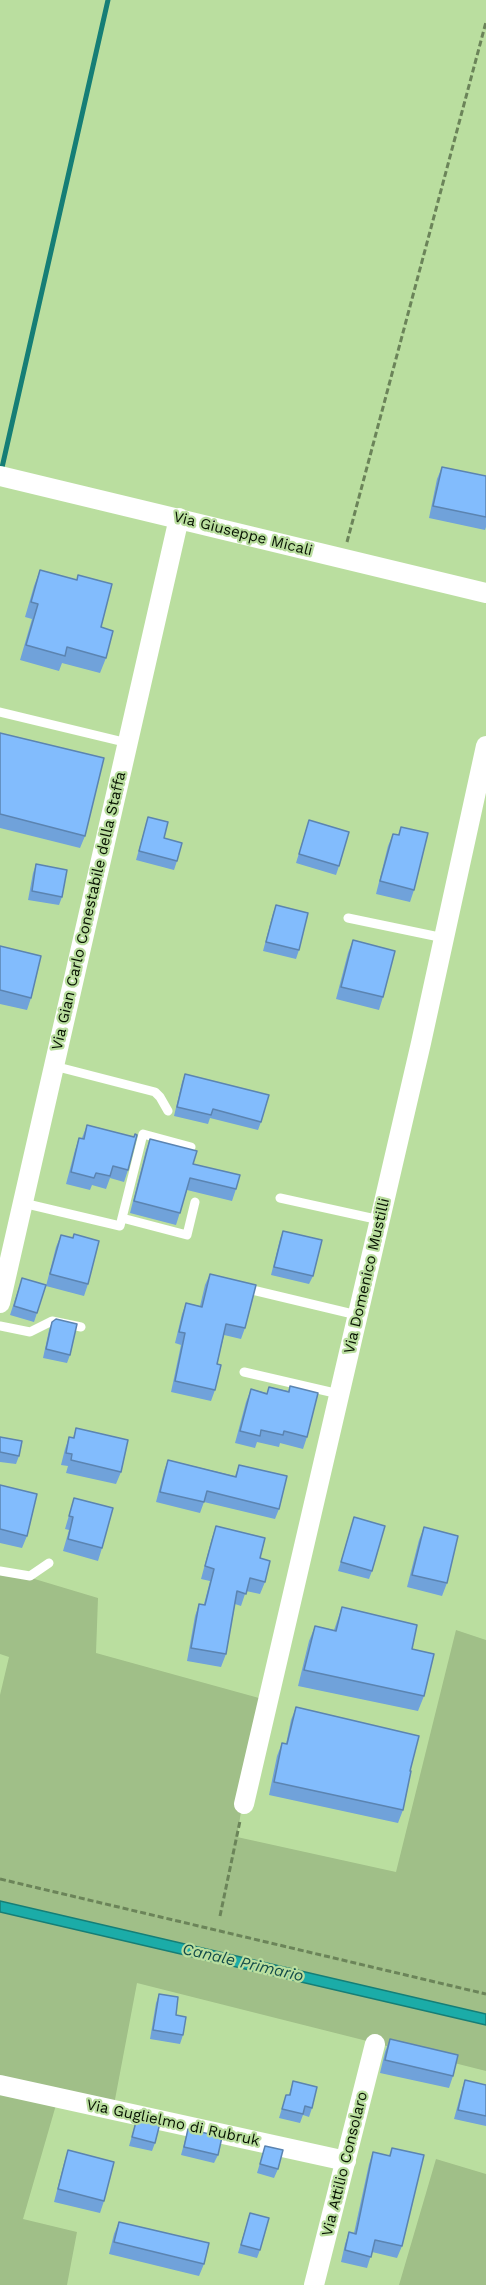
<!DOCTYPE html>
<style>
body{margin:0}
canvas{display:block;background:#bade9f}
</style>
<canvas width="486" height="2285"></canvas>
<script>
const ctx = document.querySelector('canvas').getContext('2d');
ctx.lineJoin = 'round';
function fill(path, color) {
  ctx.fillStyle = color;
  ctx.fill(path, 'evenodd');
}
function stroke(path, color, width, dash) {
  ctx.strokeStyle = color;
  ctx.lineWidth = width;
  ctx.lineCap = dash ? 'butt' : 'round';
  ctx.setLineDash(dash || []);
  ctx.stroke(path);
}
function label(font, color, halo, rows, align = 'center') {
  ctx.font = font + ' "Work Sans",sans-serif';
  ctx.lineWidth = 4.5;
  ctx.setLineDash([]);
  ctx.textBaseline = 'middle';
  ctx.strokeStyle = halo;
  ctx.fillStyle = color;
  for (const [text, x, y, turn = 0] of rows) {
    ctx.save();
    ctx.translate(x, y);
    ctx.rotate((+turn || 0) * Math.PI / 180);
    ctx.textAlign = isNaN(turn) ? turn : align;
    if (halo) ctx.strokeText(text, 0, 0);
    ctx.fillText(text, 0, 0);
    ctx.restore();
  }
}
fill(new Path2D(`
 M0 1571 18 1574 98 1598 96 1653 259 1698 237 1837 396 1872 456 1630 486 1640V2071L137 1983 113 2110 58 2098 23 2219 77 2232 67 2285H0V1695L9 1657 0 1654Z
 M436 2159 486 2174V2285H399Z`), '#a0bf88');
const water = new Path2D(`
 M0 1901 486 2014V2025L0 1912Z`);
fill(water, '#1baca8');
stroke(water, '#157e76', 1.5);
stroke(new Path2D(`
 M1 472 108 0`), '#157e76', 5);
stroke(new Path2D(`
 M347 542 486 22
 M0 1879 486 1994
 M220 1916 240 1821`), '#6b8459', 3, [6, 3]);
stroke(new Path2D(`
 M0 712 128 743
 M348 918 444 938
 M54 1066 155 1092 160 1097 168 1111
 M280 1198 380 1220
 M23 1203 120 1226 143 1134 191 1147
 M122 1218 187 1235 195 1202
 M244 1288 357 1315
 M0 1326 30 1332 52 1321 81 1327
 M244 1372 339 1394
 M0 1571 30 1576 49 1563`), '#fff', 9);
stroke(new Path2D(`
 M0 476 486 593
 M0 1303 179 518
 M244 1804 421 1043 486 746
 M0 2085 346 2161
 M314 2285 375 2044`), '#fff', 20);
fill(new Path2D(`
 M442 467 486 476V527L485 530 429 518 437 479Z
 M40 570 101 627 106 658 100 673 62 663 59 671 20 660 32 619 25 617 34 586Z
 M0 733 85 836 80 848 0 828Z
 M148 817 164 838 177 861 174 870 136 860Z
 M309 820 339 866 336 875 296 863Z
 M401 827 414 890 410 902 376 894 388 846 393 834 398 835Z
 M36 864 62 897 59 905 28 900 33 873Z
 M276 905 299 950 296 959 263 951 273 913Z
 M353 940 383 997 379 1010 336 999 348 953Z
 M0 946 31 998 27 1010 0 1004Z
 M185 1074 261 1122 258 1130 210 1118 208 1124 174 1116 182 1082Z
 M87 1125 128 1170 124 1182 110 1178 106 1189 92 1185 90 1190 66 1184 75 1150 79 1138H82Z
 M150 1139 236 1189 232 1201 187 1190 176 1225 130 1213 146 1150Z
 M283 1231 313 1276 309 1284 271 1275 280 1239Z
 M61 1235 88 1284 84 1296 46 1286 56 1247Z
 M210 1274 245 1328 241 1339 224 1335 217 1364 215 1390 211 1401 171 1392 181 1345 175 1343 182 1314 186 1303 200 1306 205 1285Z
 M22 1278 37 1313 34 1322 10 1315Z
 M52 1322 70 1355 67 1363 43 1358 49 1330Z
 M290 1386 307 1437 303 1449 280 1443 279 1447 257 1442 255 1448 235 1443 246 1402 251 1389 267 1393 269 1387 288 1391Z
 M76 1428 121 1472 116 1484 66 1473 68 1466 61 1465 65 1449 69 1437 73 1438Z
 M0 1437 19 1456 16 1464 0 1462Z
 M168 1460 235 1476 239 1465 279 1509 275 1519 204 1502 200 1513 156 1502 164 1471Z
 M0 1485 27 1536 22 1548 0 1543Z
 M74 1498 102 1548 98 1561 63 1551 69 1530 65 1529Z
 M354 1517 372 1571 369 1579 338 1571Z
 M216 1526 260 1558 265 1582 260 1594 246 1591 241 1606 235 1604 226 1654 221 1667 187 1661 195 1616 199 1604H204L210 1581 201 1579 212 1538Z
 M424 1527 447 1583 442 1596 407 1587 419 1540Z
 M342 1607 412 1649 424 1696 418 1711 298 1686 309 1641 315 1626 334 1630Z
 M296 1707 410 1771 403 1810 398 1823 269 1795 277 1756 282 1743 286 1744 291 1720Z
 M159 1994 176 2015 183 2035 180 2044 150 2039 156 2003Z
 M390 2039 453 2076 449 2088 380 2073 385 2052Z
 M465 2080 486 2085V2126L454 2119 462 2089Z
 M293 2081 312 2108 309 2117 303 2115 300 2123 279 2118 286 2095H289Z
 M137 2118 155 2143 152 2151 129 2146Z
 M188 2129 218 2155 214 2163 181 2155Z
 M265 2146 278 2169 274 2178 257 2173Z
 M392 2148 402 2246 397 2258 372 2252 367 2268 341 2262 345 2244 349 2232 354 2233 369 2164 373 2152 389 2156Z
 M68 2150 104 2201 100 2213 54 2202 64 2163Z
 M250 2213 260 2250 257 2258 238 2253Z
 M119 2222 204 2264 199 2276 109 2254 114 2234Z`), '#70a2da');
const building = new Path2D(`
 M442 467 486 476V517L433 506Z
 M40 570 77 580 78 575 112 584 101 627 113 631 106 658 67 647 65 656 26 645 38 604 31 602Z
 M0 733 104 758 85 836 0 814Z
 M148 817 168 822 164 838 182 843 177 861 139 851Z
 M309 820 349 832 339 866 299 854Z
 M401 827 428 833 414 890 380 881 393 834 399 835Z
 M36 864 67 870 62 897 32 891Z
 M276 905 308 913 299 950 266 942Z
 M353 940 395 951 383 997 341 987Z
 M0 946 41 956 31 998 0 990Z
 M185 1074 269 1095 261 1122 213 1109 211 1115 177 1107Z
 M87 1125 134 1137 135 1134 137 1135 128 1170 113 1166 110 1176 96 1173 94 1178 71 1172 79 1138 84 1139Z
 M150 1139 197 1151 193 1164 240 1175 236 1189 190 1178 180 1213 134 1201Z
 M283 1231 322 1240 313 1276 274 1267Z
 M74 1234 99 1241 88 1284 50 1274 61 1235 73 1238Z
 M210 1274 256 1285 245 1328 226 1324 217 1364 221 1365 215 1390 175 1381 185 1333 179 1332 186 1303 202 1307Z
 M22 1278 46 1285 37 1313 14 1306Z
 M56 1319 77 1324 70 1355 46 1349 52 1322Z
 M290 1386 318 1393 307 1437 284 1431 283 1435 261 1430 260 1436 240 1431 251 1389 267 1394 269 1387 289 1392Z
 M76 1428 128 1440 121 1472 71 1460 72 1454 66 1453 69 1437 74 1438Z
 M0 1437 22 1441 19 1456 0 1452Z
 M168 1460 236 1477 239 1465 287 1476 279 1509 207 1491 204 1502 160 1492Z
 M0 1485 37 1494 27 1536 0 1529Z
 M74 1498 113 1508 102 1548 68 1539 73 1517 69 1516Z
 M354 1517 385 1526 372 1571 341 1562Z
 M216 1526 265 1538 260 1558 270 1561 265 1582 250 1578 246 1594 237 1591 226 1654 191 1648 199 1604 205 1605 214 1569 205 1566Z
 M424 1527 458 1536 447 1583 412 1575Z
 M342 1607 417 1625 412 1649 434 1654 424 1696 304 1670 315 1626 336 1631Z
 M296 1707 419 1736 410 1771H411L403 1810 274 1782 282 1743 287 1744Z
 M159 1994 178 1997 176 2015 186 2017 183 2035 153 2030Z
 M390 2039 458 2055 453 2076 385 2060Z
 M465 2080 486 2085V2116L458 2110Z
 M293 2081 317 2087 312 2108 305 2106 303 2114 282 2109 286 2095H290Z
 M137 2118 160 2123 155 2143 132 2137Z
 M188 2129 222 2137 218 2155 184 2147Z
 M265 2146 283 2150 278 2169 260 2164Z
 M392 2148 424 2155 402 2246 375 2240 371 2257 345 2250 349 2232 356 2234 373 2152 390 2156Z
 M68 2150 114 2162 104 2201 58 2189Z
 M250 2213 269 2218 260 2250 241 2245Z
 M119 2222 209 2243 204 2264 114 2242Z`);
fill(building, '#82bcfd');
stroke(building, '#5b84b1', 1.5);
label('15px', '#061100', '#bade9f', [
 ["Via Giuseppe Micali",243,534,14],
 ["Via Gian Carlo Conestabile della Staffa",89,911,-77],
 ["Via Domenico Mustilli",367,1276,-77],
 ["Via Guglielmo di Rubruk",173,2123,12],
 ["Via Attilio Consolaro",345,2164,-76]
]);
label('italic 16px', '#124b49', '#bade9f', [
 ["Canale Primario",243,1963,13]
]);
</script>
